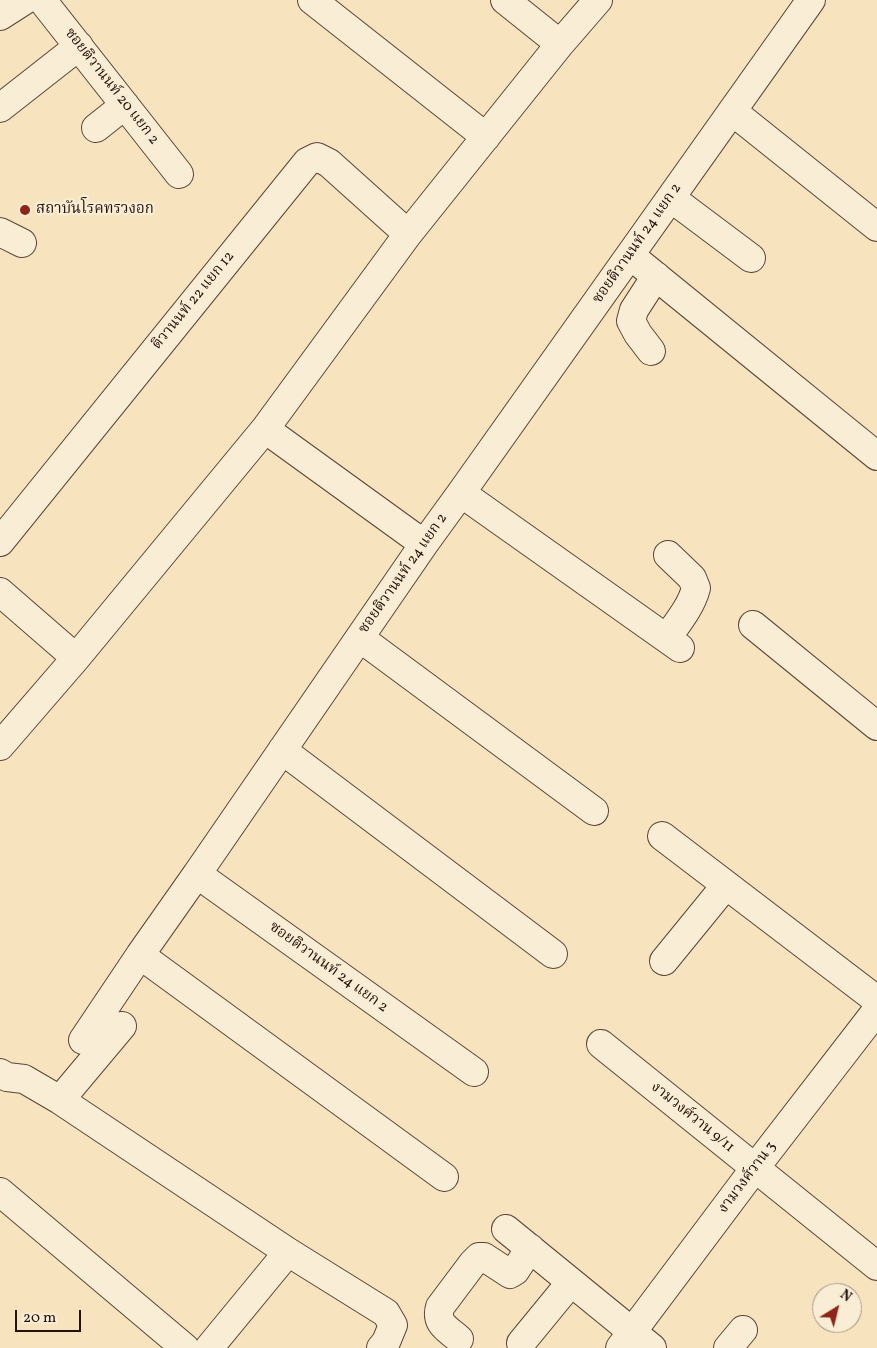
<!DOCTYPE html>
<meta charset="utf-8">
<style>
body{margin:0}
#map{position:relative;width:877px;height:1348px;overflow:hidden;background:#f7e3be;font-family:Vollkorn,serif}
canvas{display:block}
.north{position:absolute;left:812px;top:1283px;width:50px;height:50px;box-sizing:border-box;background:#faedd5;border:1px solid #a49584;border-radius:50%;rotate:36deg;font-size:14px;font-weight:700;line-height:20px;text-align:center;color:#24120a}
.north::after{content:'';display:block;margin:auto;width:18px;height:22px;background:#8f2418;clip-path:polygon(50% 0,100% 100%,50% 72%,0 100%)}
.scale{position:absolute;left:15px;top:1310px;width:66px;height:22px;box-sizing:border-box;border:2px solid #24120a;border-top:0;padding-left:6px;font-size:15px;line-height:18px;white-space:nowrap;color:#24120a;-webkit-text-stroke:4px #faedd5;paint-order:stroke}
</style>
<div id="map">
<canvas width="877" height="1348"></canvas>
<div class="north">N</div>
<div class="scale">20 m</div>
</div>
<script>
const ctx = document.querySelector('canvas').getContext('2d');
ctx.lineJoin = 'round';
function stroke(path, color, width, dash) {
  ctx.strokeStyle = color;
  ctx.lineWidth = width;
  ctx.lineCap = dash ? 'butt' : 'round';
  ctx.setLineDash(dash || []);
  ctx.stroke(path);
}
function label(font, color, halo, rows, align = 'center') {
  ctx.font = font + ' Vollkorn,"Noto Serif Thai",serif';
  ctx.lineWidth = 4.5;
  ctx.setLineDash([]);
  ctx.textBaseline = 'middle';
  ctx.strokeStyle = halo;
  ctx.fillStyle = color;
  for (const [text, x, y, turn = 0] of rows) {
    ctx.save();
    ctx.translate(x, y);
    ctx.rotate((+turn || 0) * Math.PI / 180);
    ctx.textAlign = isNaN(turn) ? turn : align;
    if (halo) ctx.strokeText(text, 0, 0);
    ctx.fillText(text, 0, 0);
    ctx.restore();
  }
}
const minor = new Path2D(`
 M42 0 179 174
 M312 0 486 137
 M505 0 560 44
 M0 16 25 0
 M0 108 79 46
 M732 111 877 227
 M96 128 125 105
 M671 198 751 258
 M0 232 22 243
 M631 256 877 456
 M651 351 638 334 631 321 634 310 656 276
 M265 429 424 544
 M461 493 680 648
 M0 542 307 162 317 157 329 163 408 234
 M0 592 76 658
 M753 625 877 726
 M360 638 594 811
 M667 638C678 622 691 607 696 588L692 578 668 555
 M0 746 76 658 265 429 408 234 560 44 598 0
 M282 750 553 954
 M662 836 877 1000
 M197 874 140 955 444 1177
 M664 961 726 885
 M83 1040 140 955
 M601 1044 877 1266
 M474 1072 197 874 424 544 461 493 811 0
 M0 1073 7 1077 24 1079 60 1100 288 1252 386 1313 393 1325 386 1342 381 1348
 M60 1100 122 1026
 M0 1192 185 1348
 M506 1229 652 1348
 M459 1339C448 1329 435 1324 440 1307L473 1263 479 1257H484L510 1274 515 1271 530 1248
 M521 1343 571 1282
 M209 1348 288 1252
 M620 1348 755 1168 877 1010
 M728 1348 743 1330`);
stroke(minor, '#594637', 30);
stroke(minor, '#faedd5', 28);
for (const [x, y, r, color] of [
 [25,210,6,"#8f2418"]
]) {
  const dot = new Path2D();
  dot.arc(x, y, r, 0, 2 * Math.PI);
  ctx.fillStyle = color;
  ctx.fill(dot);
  stroke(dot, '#faedd5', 2);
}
label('15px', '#24120a', '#faedd5', [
 ["ซอยติวานนท์ 20 แยก 2",111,87,52],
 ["ซอยติวานนท์ 24 แยก 2",638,244,-55],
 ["ติวานนท์ 22 แยก 12",194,301,-51],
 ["ซอยติวานนท์ 24 แยก 2",404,574,-55],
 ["ซอยติวานนท์ 24 แยก 2",328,968,36],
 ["งามวงศ์วาน 9/11",692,1118,39],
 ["งามวงศ์วาน 3",748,1178,-53]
]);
label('15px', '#24120a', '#faedd5', [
 ["สถาบันโรคทรวงอก",36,210]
], 'left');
</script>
